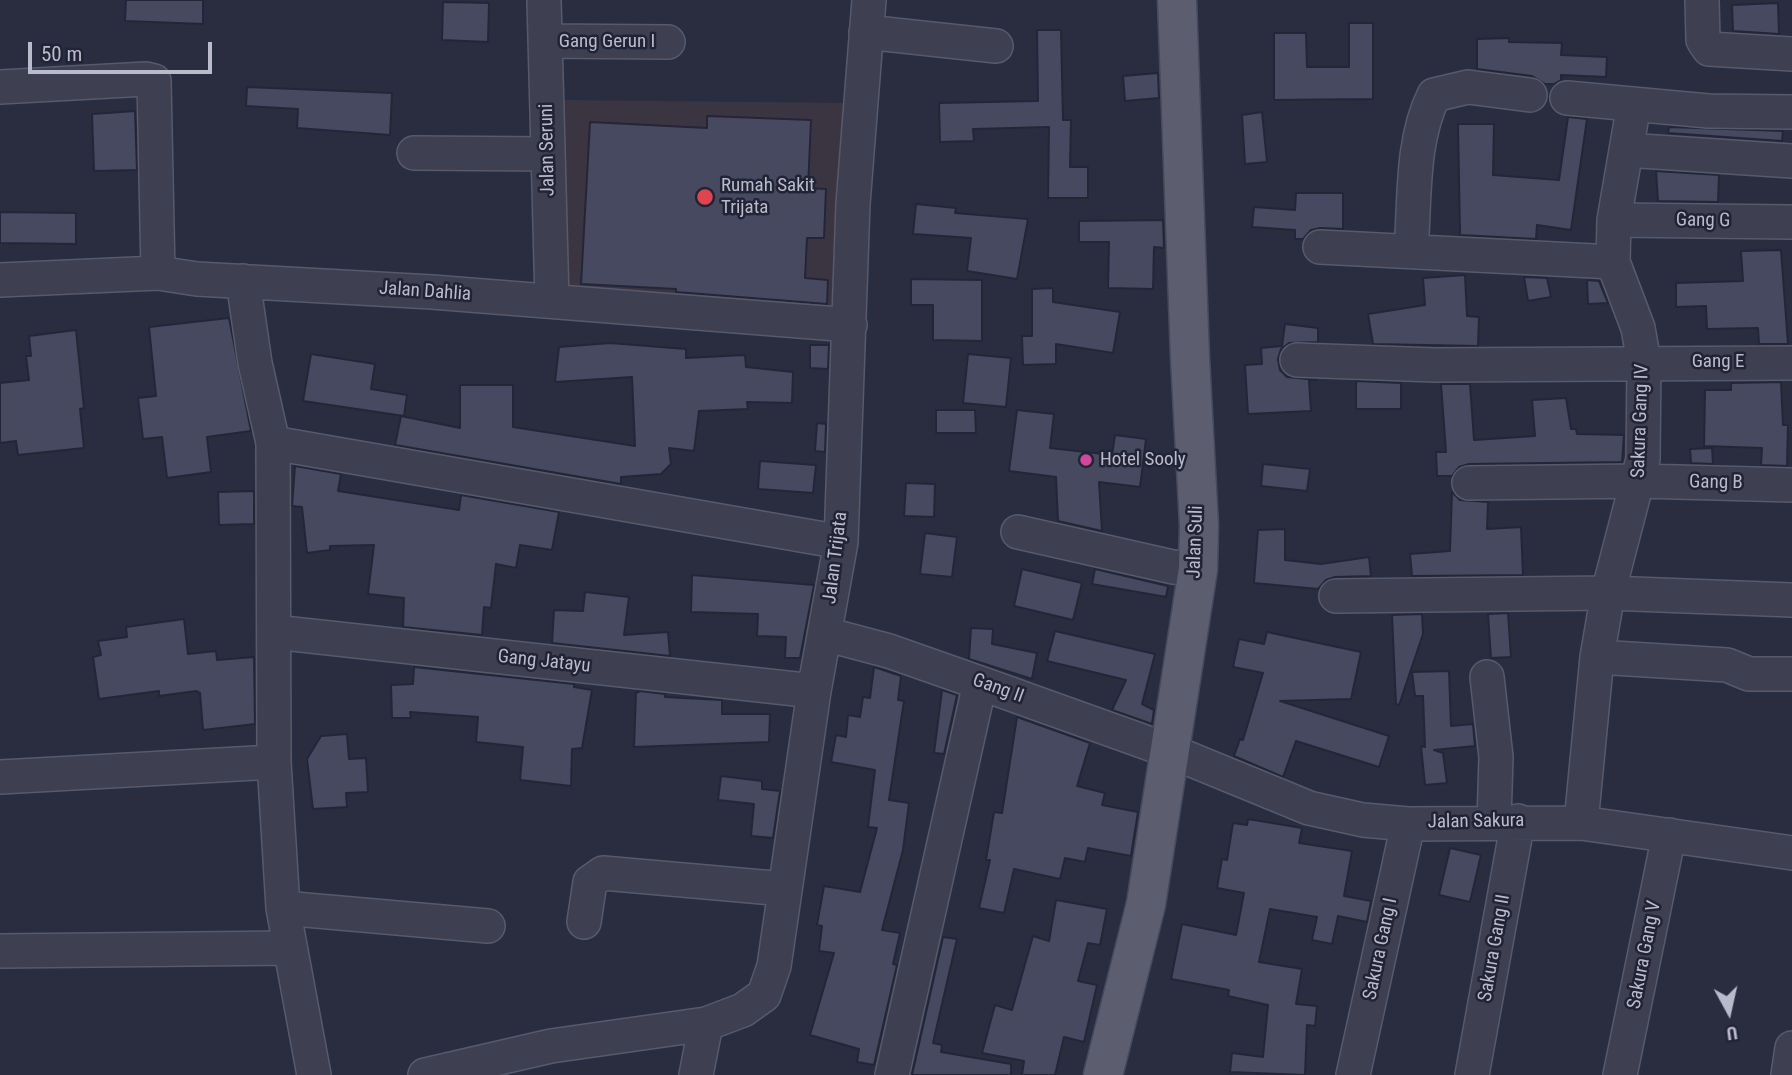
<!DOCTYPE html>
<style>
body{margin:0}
#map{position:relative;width:1792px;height:1075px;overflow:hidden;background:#2a2c40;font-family:"Roboto Condensed",sans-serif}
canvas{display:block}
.north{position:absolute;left:1694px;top:977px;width:70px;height:70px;-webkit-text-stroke:5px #222436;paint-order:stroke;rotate:172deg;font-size:19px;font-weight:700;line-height:28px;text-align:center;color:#babbca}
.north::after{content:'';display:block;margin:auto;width:24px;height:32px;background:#babbca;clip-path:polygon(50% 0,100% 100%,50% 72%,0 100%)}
.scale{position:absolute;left:28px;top:42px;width:184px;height:32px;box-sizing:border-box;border:4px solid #babbca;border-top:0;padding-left:9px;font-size:21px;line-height:24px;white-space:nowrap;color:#babbca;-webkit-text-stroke:5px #222436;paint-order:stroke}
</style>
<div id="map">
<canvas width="1792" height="1075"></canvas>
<div class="north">U</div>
<div class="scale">50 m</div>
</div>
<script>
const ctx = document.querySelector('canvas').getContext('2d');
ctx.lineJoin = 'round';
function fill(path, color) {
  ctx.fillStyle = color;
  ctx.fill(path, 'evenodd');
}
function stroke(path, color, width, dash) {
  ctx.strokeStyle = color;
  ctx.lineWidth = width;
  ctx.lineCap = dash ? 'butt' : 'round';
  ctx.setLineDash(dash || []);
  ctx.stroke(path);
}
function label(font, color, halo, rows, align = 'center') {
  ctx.font = font + ' "Roboto Condensed",sans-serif';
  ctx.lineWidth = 5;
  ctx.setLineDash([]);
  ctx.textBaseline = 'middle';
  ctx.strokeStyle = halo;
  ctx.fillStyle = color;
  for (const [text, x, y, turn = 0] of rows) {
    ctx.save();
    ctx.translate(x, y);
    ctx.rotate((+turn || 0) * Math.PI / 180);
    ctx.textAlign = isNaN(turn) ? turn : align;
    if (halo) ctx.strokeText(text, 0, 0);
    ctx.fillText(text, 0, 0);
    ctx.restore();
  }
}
fill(new Path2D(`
 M564 100 851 103 842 312 563 292Z`), '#3b3542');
const building = new Path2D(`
 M126 0H203V24L125 21Z
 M443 2 489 3 488 42 442 40Z
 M1778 3 1779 34 1733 31 1732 5Z
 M1349 23H1373V99L1274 100V33H1306L1307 67H1349Z
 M1037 30H1061L1063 120H1071L1070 167H1088V198H1048L1049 127 973 129 974 141 940 142 939 103 1038 101Z
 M1509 38V42L1562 43 1561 55 1607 57 1606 77 1561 75V80L1554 84H1545L1532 76 1477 69V39Z
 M1158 73 1159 98 1125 101 1123 76Z
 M247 87 392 93 390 135 297 128 298 109 246 106Z
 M135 111 137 170 94 171 92 114Z
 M1262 112 1267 162 1245 164 1242 115Z
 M707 116 811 120 808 188 826 189 824 238H807L805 278 828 280 827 304 676 292V289L581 284 590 122 707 128Z
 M1568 117 1587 119 1571 230 1537 225 1536 239 1460 235 1458 124H1494L1493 175 1559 180Z
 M1669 127 1783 131 1782 141 1668 133Z
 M1656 171 1719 175 1718 202 1658 201Z
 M1296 193H1343V229L1320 228 1311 230 1303 239H1295V230L1252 227 1254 207 1295 210Z
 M916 204 956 208 955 213 1028 219 1017 279 967 271 971 238 913 234Z
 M0 212 76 213V244L0 243Z
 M1163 220 1164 248 1154 247 1153 289 1108 288 1109 242H1079V221Z
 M1781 250 1788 344H1759L1758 328 1707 329 1706 306 1676 307V283L1743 281 1741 251Z
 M1465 275 1467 316 1479 317 1478 346 1373 344 1368 314 1425 305 1423 278Z
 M1524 277 1547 278 1551 297 1528 301Z
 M911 279 982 280V341L933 340V305H911Z
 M1587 280 1599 281 1608 303 1588 304Z
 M1053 288V302L1120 312 1113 353 1056 344V364L1023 365 1022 336H1032V289Z
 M229 318 251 431 207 437 211 472 167 478 162 437 143 439 138 398 156 396 149 327Z
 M1285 324 1318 328V342L1289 343 1281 349 1278 359 1280 370 1287 377 1317 380H1309L1311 411 1248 414 1245 365 1262 364 1261 348 1282 346Z
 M76 330 84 408 80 409 84 448 18 455 16 441 0 443V383L29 380 26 356H31L29 336Z
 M610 343 686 349V358L745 355 746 367 793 372 792 403 747 402 748 409 699 411 694 451 669 448 671 464 661 474 621 477V484L395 445 401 416 460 428V385H513V427L635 446 632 377 555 382 559 347Z
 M810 345H829L828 369 810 368Z
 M311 354 375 364 371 389 407 395 404 416 303 401Z
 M968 354 1011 358 1006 407 963 403Z
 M1356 381 1401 383V409H1356Z
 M1781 382 1783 425H1788L1787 466 1761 465 1762 448 1704 446 1705 390H1731V383Z
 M1441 384H1470L1474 440 1535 436 1532 400 1566 398 1571 429H1576L1577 434 1624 435 1622 462 1469 464 1459 467 1452 476H1437L1436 452H1446Z
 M936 410H975L976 433H936Z
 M1017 410 1054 414 1050 448 1112 455 1115 435 1146 439 1140 487 1099 482 1102 531 1058 521 1056 477 1009 471Z
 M817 423 826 424 825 452 815 451Z
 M1712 448 1713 464 1691 463 1690 449Z
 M760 461 816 465 813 493 758 489Z
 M1263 464 1310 469 1307 491 1261 486Z
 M295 466 341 474 338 491 459 510 461 495 559 512 552 550 520 545 516 568 496 564 491 608 484 607 482 635 403 627 404 598 368 594 374 545 330 546V550L307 553 302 507 292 506Z
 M906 483 935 484 934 517 904 516Z
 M254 491V524L219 525 218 492Z
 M1452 492 1460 500 1488 502 1487 529 1521 527 1523 575 1412 576 1410 554 1450 551Z
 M1285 529V560L1321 564 1369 557 1371 576 1335 577 1326 580 1318 589 1254 583 1258 530Z
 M925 533 957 537 952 577 920 574Z
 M1022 569 1082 583 1073 620 1014 606Z
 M1095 569 1168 586 1166 597 1092 584Z
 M692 575 814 585 800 658H785L786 637 757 636 758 614 691 612Z
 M585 592 629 597 624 635 668 632 670 656 552 643 554 610 583 611Z
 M1508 613 1511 657 1491 658 1488 614Z
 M1422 614 1423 634 1399 705 1396 704 1392 615Z
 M184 619 188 654 216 651 217 660 254 657 255 724 203 730 200 693 196 691 159 696V691L99 699 93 657 101 655 98 641 127 637 126 627Z
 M971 628 993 629 992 644 1037 653 1032 679 969 659Z
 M1055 631 1155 654 1142 704 1154 710 1152 724 1112 710 1126 680 1047 661Z
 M1267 632 1361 652 1351 699 1280 701 1389 736 1379 767 1296 741 1283 777 1234 756 1240 739 1243 740 1263 673 1233 667 1239 639 1264 644Z
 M414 667 574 684V687L592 690 582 748 572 749 571 786 520 780 523 747 476 742 478 717 410 712 411 718H392L391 685 413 684Z
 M874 667 901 676 898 700 904 701 889 800 909 803 903 850 882 930 900 933 893 964 897 965 874 1065 857 1062 859 1049 810 1035 834 953 819 951 822 926 817 925 824 886 860 892 877 828 868 827 875 770 831 762 836 735 846 737 848 715 860 717 863 697 870 698Z
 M1449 671 1451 726 1473 724 1475 746 1434 750 1443 753 1447 783 1425 785 1421 746 1425 747 1423 696H1415L1412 672Z
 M942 690 957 695 944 754 934 753Z
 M640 691 665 694V697L722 700V714H770L769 742 634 747 636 693Z
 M1017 717 1090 743 1077 786 1105 793 1102 805 1138 812 1131 856 1088 848 1085 862 1065 858 1060 879 1014 869 1004 913 979 908 990 860H986L994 812 1002 813Z
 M347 734 349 759 366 758 368 792 346 793 347 807 313 809 307 759 321 736Z
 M721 776 762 781V789L780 791 773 838 751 836 754 804 718 800Z
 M1248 819 1302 828 1299 843 1352 851 1344 896 1371 901 1367 922 1338 916 1332 944 1312 940 1317 917 1270 909 1259 962 1302 969 1296 1004 1317 1006 1315 1026 1307 1025 1305 1075 1230 1072 1232 1053 1263 1057 1268 1005 1228 996 1229 990 1171 979 1182 924 1236 935 1244 893 1217 888 1222 859 1227 860 1233 823 1247 825Z
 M1450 848 1481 855 1470 902 1439 895Z
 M1056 900 1107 909 1100 945 1088 943 1078 981 1097 985 1084 1042 1064 1037 1055 1075H1022L1024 1061 982 1053 995 1005 1012 1010 1033 936 1049 941Z
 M943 937 957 939 933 1043 942 1045 941 1052 1011 1064V1075H912Z`);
fill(building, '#464960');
stroke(building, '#242638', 2);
const minor = new Path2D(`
 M544 0 552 301
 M1702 0 1703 40 1709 49 1792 54
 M866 32 996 46
 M546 41 668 42
 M0 87 146 79 154 81 158 273
 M1567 98 1708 111 1792 112
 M1626 150 1792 161
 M414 153 548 154
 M1614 220 1792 222
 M1320 247 1613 262
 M1411 251C1415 200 1411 141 1434 95L1468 87 1530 95
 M0 280 158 273 197 279 432 292 850 325
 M243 281 255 363 273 443 274 762 283 908 314 1075
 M1297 360 1434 365 1792 363
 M273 443 841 542
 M1469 483 1640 481 1792 485
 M1018 532 1173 567 1198 569
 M1336 596 1608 593 1792 600
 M274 632 814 691
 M825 634 889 651 980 683 1170 751 1309 808 1363 820 1408 824 1581 823 1792 853
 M1597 657 1727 665 1749 674H1792
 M1487 677 1496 757 1494 821
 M0 777 274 762
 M1581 823 1597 657 1608 593 1643 459 1644 362 1638 328 1613 262 1614 220 1634 104
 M283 908 488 926
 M584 922 590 882 603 873 785 889
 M0 951 290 948
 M425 1075 551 1046 706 1024 743 1010 764 995 774 966 814 691 841 542 853 204 869 0
 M696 1075 706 1024
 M892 1075 980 683
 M1353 1075 1408 824
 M1472 1075 1518 821
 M1620 1075 1669 835
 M1788 1075 1792 1048`);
const major = new Path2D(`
 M1103 1075 1146 904 1198 569 1199 525 1190 358 1177 0`);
stroke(minor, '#585a6b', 36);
stroke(major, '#47485a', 41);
stroke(minor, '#3e3f50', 33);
stroke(major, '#5c5e70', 38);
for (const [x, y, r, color] of [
 [705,197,9,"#e0444e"],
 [1086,460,7,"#d1479c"]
]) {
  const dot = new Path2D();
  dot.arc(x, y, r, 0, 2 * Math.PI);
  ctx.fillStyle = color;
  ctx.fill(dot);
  stroke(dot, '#222436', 2.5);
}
label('19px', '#babbca', '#222436', [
 ["Gang Gerun I",607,42],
 ["Jalan Seruni",548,150,-91],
 ["Gang G",1703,221,1],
 ["Jalan Dahlia",425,292,4],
 ["Gang E",1718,362],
 ["Sakura Gang IV",1641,421,-88],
 ["Gang B",1716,483,1],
 ["Jalan Suli",1196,542,-88],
 ["Jalan Trijata",836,558,-83],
 ["Gang Jatayu",544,662,6],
 ["Gang II",998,689,20],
 ["Jalan Sakura",1476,822,-1],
 ["Sakura Gang II",1495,948,-80],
 ["Sakura Gang I",1381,949,-78],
 ["Sakura Gang V",1645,955,-79]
]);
label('19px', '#babbca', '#222436', [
 ["Rumah Sakit",721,186],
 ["Trijata",721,208],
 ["Hotel Sooly",1100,460]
], 'left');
</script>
